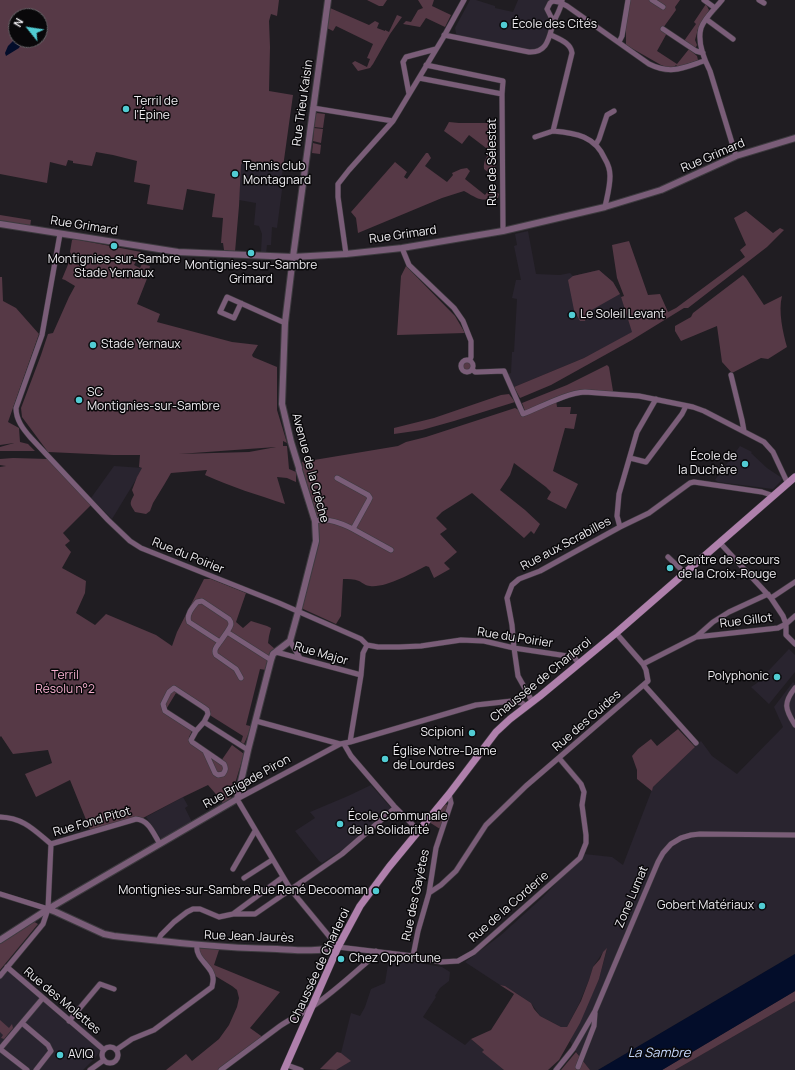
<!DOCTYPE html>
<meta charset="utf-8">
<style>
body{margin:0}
#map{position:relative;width:795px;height:1070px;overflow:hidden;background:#201d22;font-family:Manrope,sans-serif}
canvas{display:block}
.north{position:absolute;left:8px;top:8px;width:40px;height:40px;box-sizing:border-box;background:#09080a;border:1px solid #656366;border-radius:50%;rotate:300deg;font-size:11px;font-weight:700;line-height:16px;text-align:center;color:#eeecf0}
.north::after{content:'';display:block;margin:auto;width:14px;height:18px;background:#51ccd3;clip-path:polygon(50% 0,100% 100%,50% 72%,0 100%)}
</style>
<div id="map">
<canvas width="795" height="1070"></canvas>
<div class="north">N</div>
</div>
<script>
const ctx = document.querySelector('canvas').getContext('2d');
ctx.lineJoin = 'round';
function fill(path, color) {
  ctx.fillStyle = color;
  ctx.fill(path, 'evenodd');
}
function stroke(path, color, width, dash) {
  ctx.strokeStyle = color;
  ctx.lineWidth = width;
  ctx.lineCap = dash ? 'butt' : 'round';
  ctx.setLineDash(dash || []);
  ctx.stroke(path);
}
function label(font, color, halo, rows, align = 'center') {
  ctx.font = font + ' Manrope,sans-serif';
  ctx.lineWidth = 3;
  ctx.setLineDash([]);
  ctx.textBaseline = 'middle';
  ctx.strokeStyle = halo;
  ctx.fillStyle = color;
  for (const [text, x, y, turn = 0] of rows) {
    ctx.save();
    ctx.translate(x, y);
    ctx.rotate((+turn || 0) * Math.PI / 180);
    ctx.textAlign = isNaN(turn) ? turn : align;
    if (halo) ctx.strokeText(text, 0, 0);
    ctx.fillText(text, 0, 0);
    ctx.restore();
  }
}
fill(new Path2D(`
 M470 0H476L495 6V8L513 12 518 0H551L546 7 547 15 552 22 544 44 535 52 457 38 455 28Z
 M246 161 283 167 281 183 282 190 277 228 272 227 271 245H267L266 254 261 252 262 234 259 226 254 225 256 203 239 200 241 165 244 162Z
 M528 231 536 274 560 275 570 273 573 276 599 270 613 282 620 294 633 332 584 358 514 387 508 374 511 373 512 352H514L517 299 512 298 516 280H521L514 246 517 245 515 234Z
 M740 446 752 452 751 453 767 468 782 478 781 481 773 489 718 482 715 480Z
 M114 466 143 468 112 519 91 498Z
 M789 649 795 655V672L769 704 751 687 757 683Z
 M793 682 795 684V954L598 1070H590L575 1050 570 1041 599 979 607 949 603 952 593 967 589 980 579 1004 567 1027H561L540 1016 531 1003 505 986 500 985 465 962 501 935 543 897 584 854 612 857 623 865 653 787 701 741 712 756 737 774 783 727 774 707Z
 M371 785 391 808 350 845 322 863 319 861 295 831 315 818 310 812 348 796Z
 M183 797 188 806 185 808 192 822 162 840 146 817Z
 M389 958 442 967 450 972 449 981 440 988 435 996 436 997 423 1017 465 1045 471 1039 484 1050 483 1052 504 1070H336L350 1061 341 1053 351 1013 360 1016 365 1007 371 989 385 983Z
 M9 965 104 1045 96 1057 83 1070H0V975Z
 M795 1001V1070H675L692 1060Z`), '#29242f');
fill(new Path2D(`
 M0 0H279L277 16 271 14 269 21 270 47 269 91 293 95 283 167 246 161 243 162 241 165 239 206 235 252 224 250 223 243H221L223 218 212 217 215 194 187 189 183 210 147 204 150 185 134 182 137 161 113 155 96 152 92 166 73 163V161L68 160 66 166 50 162 47 183 0 174ZM16 16H40V40H16Z
 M367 0H387L383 6H379Z
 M418 0H434L432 6 451 15 445 27 426 18 420 27 403 24 406 21 411 22 418 10 423 8Z
 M630 0H680L675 7 676 10 663 28 667 33 657 51 677 64 689 49 697 56 698 60 693 62 678 67 676 65 673 68H669L661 65 626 45V16Z
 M706 4 709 10 698 29 695 40 697 45 695 49 684 41 696 24 694 22Z
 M330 8 369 25 375 21 379 23 377 28 385 31V30L389 32 397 15 402 17 390 34 373 64 370 68 358 71 352 63 355 61 367 67 370 59 367 58 373 44 336 26 333 31 327 28Z
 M317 113 325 114 323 128 314 127 316 114Z
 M449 122 459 123H496V149L495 175 493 176 484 169C483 161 487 157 490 151L469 135 462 144 444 131Z
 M314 128 323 129 321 143 313 141Z
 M313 143 321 145 320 154 312 153Z
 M426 153H428L431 158 425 166 447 182 453 175 452 173 461 169 467 168 470 171 465 179 485 195 491 187 499 194 498 198C479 201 480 200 464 191L442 198 358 233 356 218 351 212 395 162 407 172 404 177 407 179Z
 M746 211 773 233 780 228 784 230 767 247 688 308H684L632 340 551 385 520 398 514 387 584 358 632 332 621 297 624 296 617 278 612 245 629 241 648 295 660 294 668 312 676 308 745 257 740 250 746 245 734 218Z
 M0 215 31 220 30 227 0 222Z
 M74 239 141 252 134 265 140 268 142 264 150 266 149 270 150 271 137 304 160 314 157 322 232 342 258 345 252 355 253 357 277 367V410L287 443 283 441V446H287L289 469 296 472V482L287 478 277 477 285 504C258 495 231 487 205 475L207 470 171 473 164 485 153 503 150 511 146 514 135 512C130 504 129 504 134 495L132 490 137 477 142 468 139 467 140 455H113L48 452 22 417 21 408 41 355 48 334 53 333 69 297 75 286 65 280 62 279 72 255 70 252 72 240ZM276 447 249 452 179 454Z
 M406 266 455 316 465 333 397 335 401 276Z
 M599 270 613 282 620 294 588 312 585 321H580L574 310 568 280 573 276Z
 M743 275 746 278 764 305 782 296C778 311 783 333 787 347L768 359 761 358 732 373 722 362 717 326 681 341 675 331V326L691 317 693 313Z
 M0 277H2L3 301 16 308 39 334 8 422 19 428 20 442 28 444 35 451H0V447L14 443 0 445Z
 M461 366a6 6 0 1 1 12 0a6 6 0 1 1-12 0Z
 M607 365 609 367 613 391 604 392 585 390 556 400 557 407H571L570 414H577L574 429 565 428 553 471 578 484 566 509 547 499 551 492 546 487 514 463 510 475 500 490 525 510 540 524 534 534 531 531 524 538 472 493 442 512 436 518 447 529 440 534 457 552 444 563 450 569 434 578 429 567 426 566C412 573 386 588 370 586 366 586 363 583 359 581 354 579 348 579 343 579L341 616 336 624 301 608 317 529 309 492 302 468H303L302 462 398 446 406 442 426 437 515 408 525 413V411L522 403 567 385Z
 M509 394 515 402 454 421 422 430 394 434V428L434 418 501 395Z
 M13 458 49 459 92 504 63 533 70 541 65 545 71 552 62 568 86 581 85 593 76 613 95 625 106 614 156 635 172 646 177 632 204 579H211L246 593 236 622 243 628 251 621 267 626 271 628 269 636 268 643 275 649 266 670 260 669 246 725 250 726V730L244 744 241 742 243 736 208 714 205 710 176 693 165 711 192 731 189 737 192 742 213 760 221 761 232 745 244 754 230 800 224 806 221 800 208 785 183 797 141 819 91 832 70 780 36 797 25 774 52 763 48 750 13 754 1 736 0 737V467L6 466 0 465V459Z
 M678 729 695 747 653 787 652 791 637 779V770L632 756 638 749 651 739 657 746Z
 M446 804 449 807 440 829 429 822Z
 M31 920 38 924 0 970V941Z
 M197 946 220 947 214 965 280 992 250 1028 264 1038 222 1070H166L186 1054 192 1061 219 1039 229 1025 237 1007 239 998 237 990 232 986 212 974 197 953Z
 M607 948 599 979 580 1023 559 1060 548 1070H504L482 1052 484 1050 471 1039 491 1030 514 994 500 985 505 986 531 1003 534 1009 540 1016 561 1027H567L581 1001 589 980 593 967 600 959 603 952Z
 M795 991V1001L675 1070H662Z
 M0 1020 9 1028 12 1024 13 1028 4 1039 1 1038 3 1035 0 1032Z
 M337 1052 341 1053 351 1061 336 1070 320 1069Z
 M576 1052 590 1070H561Z`), '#563946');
fill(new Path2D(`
 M16 38V40H23L19 48 6 56 5 53 8 46Z
 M795 954V991L662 1070H598Z`), '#030d2a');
const minor = new Path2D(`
 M652 0 663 7
 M704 0 715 8
 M722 0C715 9 705 17 701 28 697 42 704 59 710 71L736 156
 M759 0 764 3
 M706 19 733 39
 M555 20 551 17 547 9 550 3 553 1 559 2 567 6 649 64C671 75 683 68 704 61
 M663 29 696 51 703 53
 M444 35 529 52C549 53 549 35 554 21 557 15 561 8 562 1
 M551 35C559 39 571 43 572 53L554 127 553 131C576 133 595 136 605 159 608 164 610 170 610 176 610 187 607 197 605 207
 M619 42 622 36 628 0
 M426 65 503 81 502 94 503 231
 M419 78 502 94
 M409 94 403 62 406 57 436 49
 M313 108 393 121
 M535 137 553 131
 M596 144 599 139 607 115 614 111
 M60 234 42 335 16 408C16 420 23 429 31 438L108 520 130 541 141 548 279 603 361 639 367 645 378 647H399L421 646 461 640 484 641 514 648 574 657 579 664
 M402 248 409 265 454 308 463 321 471 341V357L470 360
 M346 254 338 197V184L349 170 393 121 443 38 464 0
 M241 303 234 318 220 312 227 297 285 323
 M461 366a6 6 0 1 1 12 0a6 6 0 1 1-12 0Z
 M472 369 475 372H477L504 371 523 414C541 407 566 393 585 392L639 396 693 407 704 411 764 442 773 452 788 484
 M731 375 742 420 744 431
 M630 458 646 462 682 414 686 406
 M315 521C329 518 341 523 353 529L369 500 370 498 368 495 337 478
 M620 527 617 516 619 494 637 432 656 399
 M353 529 391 550
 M720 543 771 598 783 616 786 624V635L795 644
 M668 557 685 573
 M771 598 795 582
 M227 632 220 642 189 622C186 615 192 608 197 602L202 601 229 619C233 624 230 627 227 632L271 660
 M616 633 643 664
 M696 637 778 628 786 624 795 616
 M290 641 300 658
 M220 642C217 646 213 650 216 655L236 669 241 678
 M276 652 361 675
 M644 685 696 743
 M795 688C783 703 785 709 795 725
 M532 701 518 676 514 648 512 625 507 598 512 585 519 579 540 571 620 527 649 513 690 483 694 482 762 492 774 496
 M526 706 522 703 512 701 476 705 350 742 340 744 237 799 291 890 338 947 413 956 441 962 458 961 474 952 580 858 586 843V835L582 805 584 792 581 784 559 758
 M256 721 340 744
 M204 722 196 731 165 711 163 704 169 692 174 688 203 707 207 710 208 714 204 722 248 750
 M196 731 191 740 192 742 224 764C226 768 226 770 223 774L218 775 215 773 205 751
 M350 742 361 675 363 653 367 645
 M344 744 351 756 394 806 419 831
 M0 817C24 818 34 830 51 844L136 819C149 820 153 833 160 844
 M233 869 255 831
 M244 878 272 860
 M429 893 441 885 456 871 486 825 526 786 648 681 646 670 643 664 696 637 713 622 729 612 768 594
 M0 894 48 909
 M233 914 283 877
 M158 941 161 935 174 922 187 912 193 909H200L219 917 233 914H255L342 854 395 808
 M413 956 418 931 429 893 436 848 451 803 449 794
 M7 967 104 1050
 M0 976 43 924 48 909 51 844
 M69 1021 100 984 114 989
 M22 1023 48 1045 51 1051 36 1070
 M102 1055a8 8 0 1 1 16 0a8 8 0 1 1-16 0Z
 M116 1050 132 1039 154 1030 212 987C212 985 213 983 213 981 215 967 195 960 197 946
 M287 1065 301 1070
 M578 1067 594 1026 595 1013
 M27 1070 0 1049 42 999
 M90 1070 104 1060
 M221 1070 280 1026C290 1019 302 1014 312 1007 334 992 354 973 374 956L376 951
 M556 1070 573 1049 595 1011 658 862 663 853 671 844 681 838 691 835 700 834 795 835`);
const tertiary = new Path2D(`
 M0 224 178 252 293 257 346 254 402 248 503 231 605 207 661 190 736 156 795 138
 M299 468 291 442 282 404 285 323 293 257 328 0
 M48 909 56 912 104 934 114 936C168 942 222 948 277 949 297 950 318 952 338 947
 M0 940 48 909 237 799 248 750 271 660 273 654 290 641 298 612 316 541 315 521 299 470`);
const secondary = new Path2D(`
 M284 1070 338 947 360 906 389 867 449 794 496 732 510 719 540 696 616 633 795 477`);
stroke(minor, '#3d3a3f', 6);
stroke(tertiary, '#3d3a3f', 8);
stroke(secondary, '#3d3a3f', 8);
stroke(minor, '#7a5d78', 5);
stroke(tertiary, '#7a5d78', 6);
stroke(secondary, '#af80ac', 7);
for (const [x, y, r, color] of [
 [504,25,4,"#51ccd3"],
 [126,109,4,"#51ccd3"],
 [235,174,4,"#51ccd3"],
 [114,246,4,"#51ccd3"],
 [251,253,4,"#51ccd3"],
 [572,315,4,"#51ccd3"],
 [93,345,4,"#51ccd3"],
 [79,400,4,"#51ccd3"],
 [745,464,4,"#51ccd3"],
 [670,568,4,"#51ccd3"],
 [777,677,4,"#51ccd3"],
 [472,733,4,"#51ccd3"],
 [385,759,4,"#51ccd3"],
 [340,824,4,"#51ccd3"],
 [376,891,4,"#51ccd3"],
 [762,906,4,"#51ccd3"],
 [341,959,4,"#51ccd3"],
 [60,1055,4,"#51ccd3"]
]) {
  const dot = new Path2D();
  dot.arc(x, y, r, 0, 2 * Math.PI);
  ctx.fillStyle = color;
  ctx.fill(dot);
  stroke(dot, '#09080a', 1.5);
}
label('12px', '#eeecf0', '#09080a', [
 ["École des Cités",512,25],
 ["Terril de",134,102],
 ["l'Épine",134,116],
 ["Tennis club",243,167],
 ["Montagnard",243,181],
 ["Montignies-sur-Sambre",114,260,"center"],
 ["Stade Yernaux",114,274,"center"],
 ["Montignies-sur-Sambre",251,266,"center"],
 ["Grimard",251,280,"center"],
 ["Le Soleil Levant",580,315],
 ["Stade Yernaux",101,345],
 ["SC",87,393],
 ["Montignies-sur-Sambre",87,407],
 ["École de",737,457,"right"],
 ["la Duchère",737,471,"right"],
 ["Centre de secours",678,561],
 ["de la Croix-Rouge",678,575],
 ["Polyphonic",769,677,"right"],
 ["Scipioni",464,733,"right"],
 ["Église Notre-Dame",393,752],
 ["de Lourdes",393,766],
 ["École Communale",348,817],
 ["de la Solidarité",348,831],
 ["Montignies-sur-Sambre Rue René Decooman",368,891,"right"],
 ["Gobert Matériaux",754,906,"right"],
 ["Chez Opportune",349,959],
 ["AVIQ",68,1055]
], 'left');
label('12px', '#eeecf0', '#09080a', [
 ["Rue Trieu Kaisin",303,103,-82],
 ["Rue Grimard",713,156,-23],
 ["Rue de Sélestat",493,162,-90],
 ["Rue Grimard",84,226,9],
 ["Rue Grimard",403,235,-8],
 ["Avenue de la Crèche",310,468,75],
 ["Rue aux Scrabilles",566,544,-28],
 ["Rue du Poirier",188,556,22],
 ["Rue Gillot",746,621,-7],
 ["Rue du Poirier",515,638,9],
 ["Rue Major",321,654,16],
 ["Chaussée de Charleroi",541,680,-39],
 ["Rue des Guides",587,721,-41],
 ["Rue Brigade Piron",247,782,-29],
 ["Rue Fond Pitot",92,822,-16],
 ["Rue des Gayètes",416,895,-78],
 ["Zone Lumat",632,897,-67],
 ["Rue de la Corderie",509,907,-41],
 ["Rue Jean Jaurès",249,937,2],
 ["Chaussée de Charleroi",320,966,-65],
 ["Rue des Molettes",62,1001,40]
]);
label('12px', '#f5aece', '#09080a', [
 ["Terril",65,676],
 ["Résolu n°2",65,690]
]);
label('italic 13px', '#c5d7fc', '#09080a', [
 ["La Sambre",659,1053]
]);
</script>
